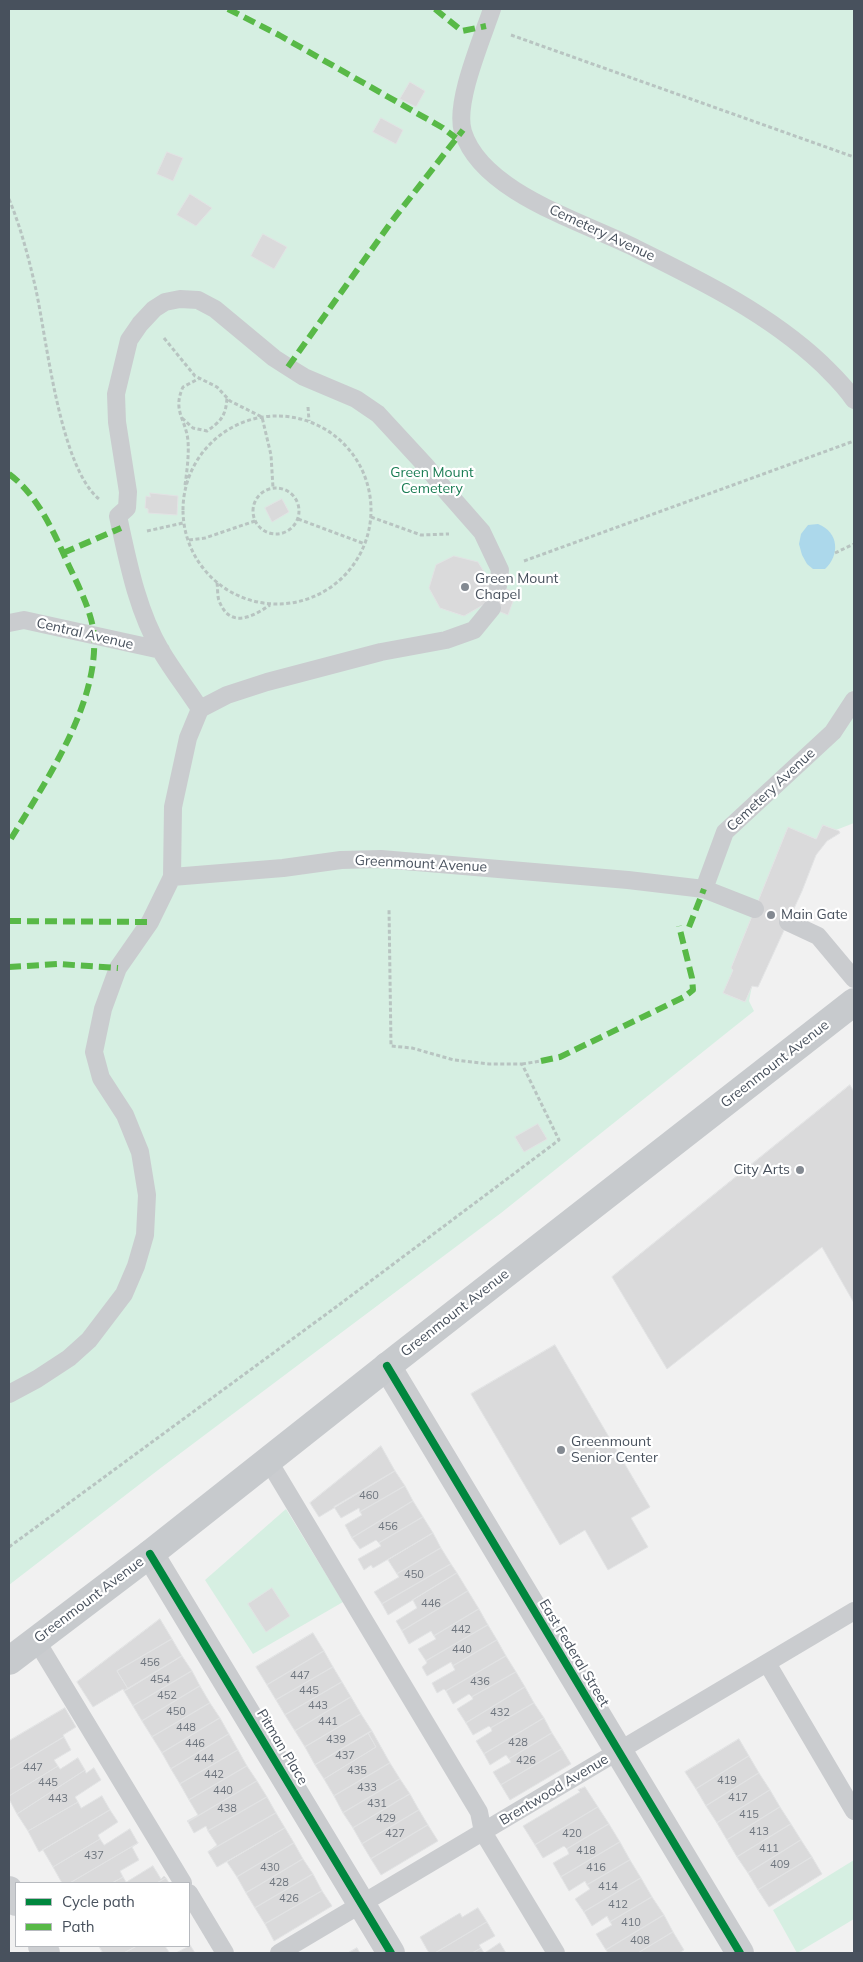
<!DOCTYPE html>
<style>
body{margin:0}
#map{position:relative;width:863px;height:1962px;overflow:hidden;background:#f1f1f1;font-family:Mulish,sans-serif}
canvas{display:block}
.frame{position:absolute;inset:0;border:10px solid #48515d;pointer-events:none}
.legend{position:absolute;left:15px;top:1882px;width:175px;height:65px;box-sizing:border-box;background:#fff;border:1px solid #b6b9be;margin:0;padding:6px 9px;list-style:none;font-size:15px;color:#48515d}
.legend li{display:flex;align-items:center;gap:10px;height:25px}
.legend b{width:25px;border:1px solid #b6b9be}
</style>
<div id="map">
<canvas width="863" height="1962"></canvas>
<div class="frame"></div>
<ul class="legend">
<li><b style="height:6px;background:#00873e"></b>Cycle path</li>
<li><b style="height:6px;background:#58b947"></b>Path</li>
</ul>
</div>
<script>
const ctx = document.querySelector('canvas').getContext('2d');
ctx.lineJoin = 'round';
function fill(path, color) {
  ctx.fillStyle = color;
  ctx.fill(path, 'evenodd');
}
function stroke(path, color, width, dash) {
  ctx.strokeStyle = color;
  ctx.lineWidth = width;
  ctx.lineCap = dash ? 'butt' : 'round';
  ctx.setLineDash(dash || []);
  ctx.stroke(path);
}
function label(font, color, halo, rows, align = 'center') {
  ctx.font = font + ' Mulish,sans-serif';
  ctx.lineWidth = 4.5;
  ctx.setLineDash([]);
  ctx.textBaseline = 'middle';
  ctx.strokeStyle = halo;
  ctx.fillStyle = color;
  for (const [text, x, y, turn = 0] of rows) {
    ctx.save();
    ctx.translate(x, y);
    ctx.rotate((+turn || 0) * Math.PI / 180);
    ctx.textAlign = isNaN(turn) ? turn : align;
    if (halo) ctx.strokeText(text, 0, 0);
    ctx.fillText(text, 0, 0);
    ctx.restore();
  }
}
fill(new Path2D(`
 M9 9H854V823L836 830 823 825 816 839 788 828 731 968 733 970 724 993 745 1002 752 986 749 1001 754 1011 501 1213 162 1467 9 1585Z
 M286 1509 343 1602 253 1654 205 1580Z
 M854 1860V1919L797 1953 773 1910Z`), '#d6efe2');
fill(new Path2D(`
 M818 524C839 532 840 555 825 569H813L807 564 802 555 799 544 801 534 808 525Z`), '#acd8eb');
const building = new Path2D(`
 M410 82 425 91 416 107 400 99Z
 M381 118 403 130 396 144 373 132Z
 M167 152 183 158 173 181 157 174Z
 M190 194 212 208 196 226 177 215Z
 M263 234 287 247 274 269 251 256Z
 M150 493 178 496 177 515 148 513V509L145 508 146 496 150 497Z
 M282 499 289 512 272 522 265 508Z
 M454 556 478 562 490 582 516 593 508 615 483 605 464 616 440 608 429 588 436 565Z
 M823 825 839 831 840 833 827 841 816 855 802 891 758 987 752 986 745 1002 723 993 733 970 731 968 788 827 816 839Z
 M850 1085 854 1092V1303L822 1247 667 1369 612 1277Z
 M538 1124 547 1139 524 1152 515 1137Z
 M555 1345 650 1507 631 1518 648 1547 608 1570 585 1530 560 1545 471 1394Z
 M381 1446 395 1471 319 1517 310 1503Z
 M395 1471 405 1486 360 1512 359 1508 341 1518 334 1507Z
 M405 1486 413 1501 352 1538 345 1525 362 1515 360 1512Z
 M413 1501 423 1517 379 1543 376 1540 360 1549 352 1538Z
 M423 1517 433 1533 373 1568 371 1565 364 1570 358 1559 381 1546 379 1543Z
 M433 1533 441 1548 397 1574 388 1560Z
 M441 1548 451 1564 382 1604 374 1592 399 1577 397 1574Z
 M451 1564 457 1573 388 1615 382 1604Z
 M457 1573 468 1591 402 1631 396 1621 417 1608 413 1600Z
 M272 1588 290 1616 266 1632 248 1604Z
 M468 1591 479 1609 434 1636 431 1631 409 1644 402 1631Z
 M479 1609 488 1625 426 1661 418 1649 436 1639 434 1636Z
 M160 1619 172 1639 117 1671 128 1689 124 1691 123 1689 93 1707 77 1682Z
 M488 1625 497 1640 453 1666 451 1662 427 1676 422 1667 427 1663 426 1661Z
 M313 1633 324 1651 267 1685 256 1667Z
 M172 1639 182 1656 128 1689 117 1671Z
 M497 1640 506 1656 446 1691 444 1689 437 1693 432 1683 455 1670 453 1666Z
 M324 1651 333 1667 276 1700 267 1685Z
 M182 1656 192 1671 133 1706 124 1691Z
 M506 1656 516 1672 472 1697 469 1694 453 1704 446 1691Z
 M333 1667 342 1682 285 1715 276 1700Z
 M192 1671 200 1686 142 1721 133 1706Z
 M516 1672 525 1687 466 1723 457 1709 473 1699 472 1697Z
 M342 1682 351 1697 295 1731 285 1715Z
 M200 1686 210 1703 152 1737 142 1721Z
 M525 1687 534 1703 491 1728 489 1726 473 1735 466 1723Z
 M351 1697 361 1714 305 1747 295 1731Z
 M210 1703 220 1718 162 1753 152 1737Z
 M534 1703 544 1718 484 1754 476 1741 492 1731 491 1728Z
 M65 1708 76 1727 63 1735 64 1737 9 1770V1741Z
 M361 1714 372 1731 315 1765 305 1747Z
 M220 1718 229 1734 171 1769 162 1753Z
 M544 1718 552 1733 509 1759 506 1755 490 1765 484 1754Z
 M372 1731 390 1763 334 1796 324 1779 376 1747 368 1733Z
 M368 1733 376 1747 324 1779 315 1765Z
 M552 1733 562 1749 501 1785 493 1772 511 1762 509 1759Z
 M229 1734 238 1750 180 1784 171 1769Z
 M64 1737 71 1750 54 1760 58 1766 9 1796V1770Z
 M739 1739 749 1756 696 1789 685 1772Z
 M562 1749 571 1764 510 1800 501 1785Z
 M238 1750 247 1766 189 1800 180 1784Z
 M749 1756 759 1773 706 1806 696 1789Z
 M78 1758 85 1770 17 1814 9 1799V1796L58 1766 60 1769Z
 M390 1763 400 1779 343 1813 334 1796Z
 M247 1766 257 1781 188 1822 187 1821 198 1815 189 1800Z
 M94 1768 101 1780 75 1797 78 1802 28 1831 17 1814 85 1770 86 1773Z
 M759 1773 770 1790 717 1823 706 1806Z
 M400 1779 410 1794 353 1828 343 1813Z
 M257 1781 267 1797 208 1831 206 1826 194 1833 188 1822Z
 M585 1787 598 1807 535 1845 523 1826 580 1792 578 1790Z
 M770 1790 780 1807 727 1840 717 1823Z
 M410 1794 419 1810 362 1844 353 1828Z
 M102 1796 110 1810 39 1852 28 1831 78 1802 81 1808Z
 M267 1797 276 1813 208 1852 217 1845 208 1831Z
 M598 1807 609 1824 567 1849 564 1846 543 1858 535 1845Z
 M780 1807 791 1824 737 1857 727 1840Z
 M110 1810 118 1822 98 1835 100 1839 53 1867 43 1850Z
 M419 1810 428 1825 371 1859 362 1844Z
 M276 1813 285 1828 217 1867 208 1852Z
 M609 1824 620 1842 561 1877 553 1863 569 1854 567 1849Z
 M791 1824 801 1840 748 1873 737 1857Z
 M428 1825 438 1841 381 1875 371 1859Z
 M285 1828 294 1843 237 1877 227 1862Z
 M130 1829 138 1843 70 1883H62L53 1867 100 1839 104 1845Z
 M801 1840 812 1857 758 1890 748 1873Z
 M620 1842 630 1860 587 1885 585 1881 569 1891 561 1877Z
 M138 1843 132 1847 139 1860 120 1871 123 1877 112 1883H70Z
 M294 1843 303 1859 246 1893 237 1877Z
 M812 1857 822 1874 769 1907 758 1890Z
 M303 1859 313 1874 255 1908 246 1893Z
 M630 1860 641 1878 584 1912 575 1899 590 1889 587 1885Z
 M153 1866 161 1879 164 1876 166 1878 157 1883H112L123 1877 126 1882Z
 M313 1874 322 1891 265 1924 255 1908Z
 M166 1878 169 1883H157Z
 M641 1878 652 1897 610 1922 607 1916 592 1926 584 1912Z
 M322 1891 332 1906 274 1941 265 1924Z
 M652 1897 664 1915 606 1950 596 1934 612 1925 610 1922Z
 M478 1908 487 1922 435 1953H429L420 1937 460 1913 462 1917Z
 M664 1915 673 1932 638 1953H608L606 1950Z
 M487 1922 495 1936 479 1945 481 1948 472 1953H435Z
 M673 1932 684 1950 679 1953H638Z
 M500 1943 506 1953H472L481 1948 484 1953Z
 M190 1945 195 1953H176L189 1946Z
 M99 1946H137L124 1953H103Z
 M137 1946H165L169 1952 166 1953H124Z
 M357 1948 360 1953H348Z`);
fill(building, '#dadadb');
stroke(building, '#e2e3e4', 1);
stroke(new Path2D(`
 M511 35 854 157
 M9 199C21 228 29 259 36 290 47 341 60 467 99 499
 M164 338 195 376 217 387 230 401 262 417 271 455 273 488
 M308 407 309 421
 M183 510a94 94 0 1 1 188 0a94 94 0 1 1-188 0Z
 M182 418 193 428 207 431C221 421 226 416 227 397
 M185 485C187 471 189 455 188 441 186 419 172 411 183 387L200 378
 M253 511a23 23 0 1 1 46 0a23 23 0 1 1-46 0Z
 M371 517 421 535 449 534
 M298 519 365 544
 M147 531 183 523
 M189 540 205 538 255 521
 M835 553 854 544
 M524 561 854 441
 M217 583C218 589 217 598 220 603 231 629 254 616 270 605
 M522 1064 541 1061
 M9 1547 336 1307 559 1140 522 1064H489L454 1060 412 1048 391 1046 389 908`), '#b8c4c1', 3, [4, 2.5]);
stroke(new Path2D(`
 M492 9C482 39 454 103 463 132 482 193 584 222 637 249 702 281 769 314 822 364 834 376 845 386 854 400
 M9 623 24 620 161 650
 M200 709C187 689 173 671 161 651 137 610 128 562 118 516L127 508 128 492 117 422 116 394 129 340 140 324 154 309 165 302 180 299 198 300 215 309 274 358 288 367 304 377 356 399 378 414 426 466 446 491 482 532 500 570 498 586
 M172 877 283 868 341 860 381 859 628 880 704 889 755 909
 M704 889 725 832 833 732 854 700
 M788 922 818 936 854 979
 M9 1394 37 1379 69 1358 89 1340 124 1294 136 1266 145 1235 147 1195 140 1152 125 1115 101 1078 94 1052 103 1009 118 968 150 922 172 877 173 807 188 738 200 709 227 695 267 682 381 652 446 640 474 630 492 608
 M268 1460 479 1812 483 1832 556 1953
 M36 1640 183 1883
 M767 1663 854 1811
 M189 1893 225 1953
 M279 1953 854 1611`), '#cacccf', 18);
stroke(new Path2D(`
 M387 1366 740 1953
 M150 1554 391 1953`), '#cacccf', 28);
stroke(new Path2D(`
 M9 1890 16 1902
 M42 1946 46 1953`), '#ccced1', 28);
stroke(new Path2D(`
 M9 1661 150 1554 399 1357 854 1002`), '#c7cacd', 28);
stroke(new Path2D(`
 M228 9 279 35 443 128 456 138
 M435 9 462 31 486 26
 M288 367 392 221 463 130
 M9 474C35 493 51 526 64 555 74 578 93 611 94 637 98 706 44 784 9 842
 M63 553 121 528
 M9 921 150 922
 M689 927 704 889
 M9 967 58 964 118 968
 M541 1061 560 1057 684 997 693 990 692 978 679 926`), '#58b947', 6, [12, 6]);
stroke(new Path2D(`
 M387 1366 740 1953
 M150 1554 391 1953`), '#00873e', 8);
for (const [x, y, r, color] of [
 [465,587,5,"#838991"],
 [771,915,5,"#838991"],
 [800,1170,5,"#838991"],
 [561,1450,5,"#838991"]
]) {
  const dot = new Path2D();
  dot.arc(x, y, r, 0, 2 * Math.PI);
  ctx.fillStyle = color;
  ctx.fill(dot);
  stroke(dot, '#fff', 2);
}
label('11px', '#6d747d', null, [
 ["460",369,1496],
 ["456",388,1527],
 ["450",414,1575],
 ["446",431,1604],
 ["442",461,1630],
 ["440",462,1650],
 ["456",150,1663],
 ["447",300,1676],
 ["454",160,1680],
 ["436",480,1682],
 ["445",309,1691],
 ["452",167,1696],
 ["443",318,1706],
 ["450",176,1712],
 ["432",500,1713],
 ["441",328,1722],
 ["448",186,1728],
 ["439",336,1740],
 ["428",518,1743],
 ["446",195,1744],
 ["437",345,1756],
 ["444",204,1759],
 ["426",526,1761],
 ["447",33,1768],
 ["435",357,1771],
 ["442",214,1775],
 ["419",727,1781],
 ["445",48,1783],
 ["433",367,1788],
 ["440",223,1791],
 ["417",738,1798],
 ["443",58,1799],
 ["431",377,1804],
 ["438",227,1809],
 ["415",749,1815],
 ["429",386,1819],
 ["413",759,1832],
 ["427",395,1834],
 ["420",572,1834],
 ["411",769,1849],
 ["418",586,1851],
 ["437",94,1856],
 ["409",780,1865],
 ["430",270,1868],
 ["416",596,1868],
 ["428",279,1883],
 ["414",608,1887],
 ["426",289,1899],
 ["412",618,1905],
 ["410",631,1923],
 ["408",640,1941]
]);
label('14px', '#48515d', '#fff', [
 ["Cemetery Avenue",602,233,25],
 ["Central Avenue",85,634,13],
 ["Cemetery Avenue",771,790,-43],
 ["Greenmount Avenue",421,864,3],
 ["Greenmount Avenue",775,1064,-38],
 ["Greenmount Avenue",455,1313,-38],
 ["Greenmount Avenue",89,1600,-37],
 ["East Federal Street",574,1653,59],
 ["Pitman Place",282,1747,59],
 ["Brentwood Avenue",554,1790,-31]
]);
label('14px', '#1a7d54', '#fff', [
 ["Green Mount",432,473],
 ["Cemetery",432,489]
]);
label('14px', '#48515d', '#fff', [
 ["Green Mount",475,579],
 ["Chapel",475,595],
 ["Main Gate",781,915],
 ["City Arts",790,1170,"right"],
 ["Greenmount",571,1442],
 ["Senior Center",571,1458]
], 'left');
</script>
